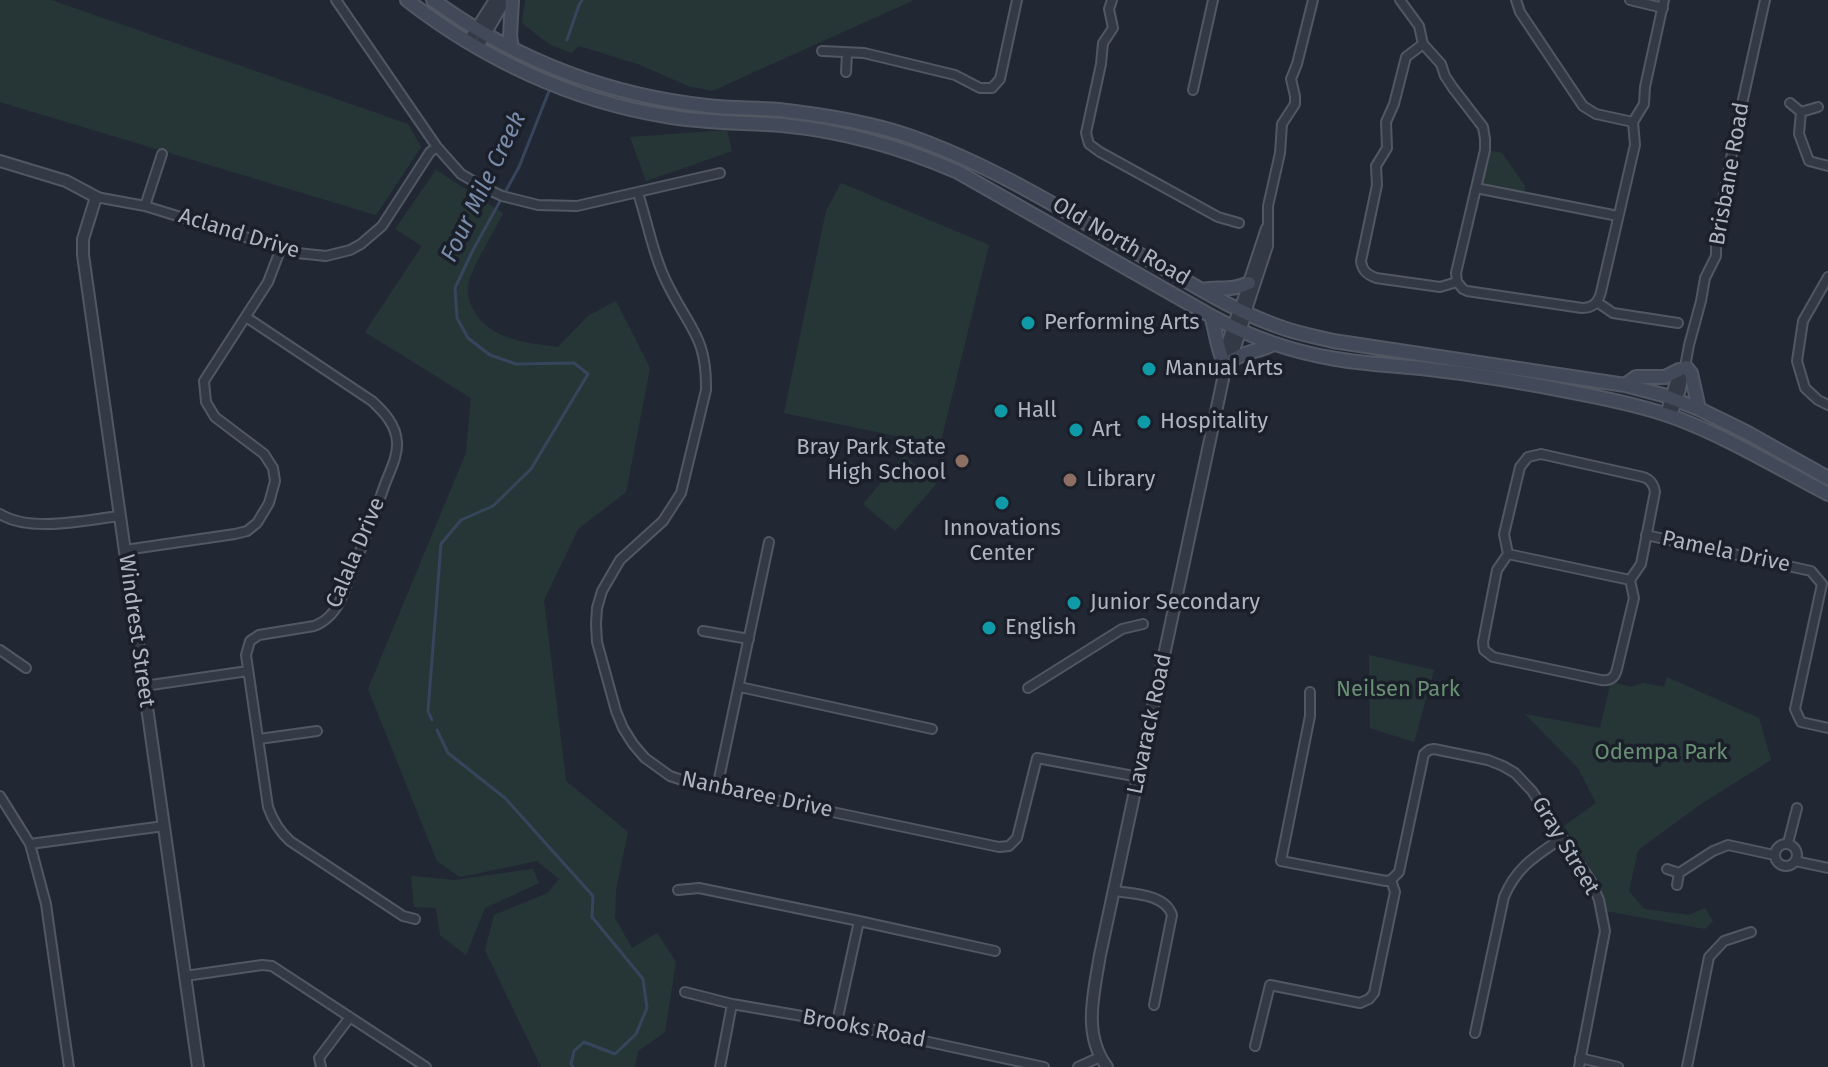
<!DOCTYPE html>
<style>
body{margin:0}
canvas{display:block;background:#212834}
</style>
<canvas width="1828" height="1067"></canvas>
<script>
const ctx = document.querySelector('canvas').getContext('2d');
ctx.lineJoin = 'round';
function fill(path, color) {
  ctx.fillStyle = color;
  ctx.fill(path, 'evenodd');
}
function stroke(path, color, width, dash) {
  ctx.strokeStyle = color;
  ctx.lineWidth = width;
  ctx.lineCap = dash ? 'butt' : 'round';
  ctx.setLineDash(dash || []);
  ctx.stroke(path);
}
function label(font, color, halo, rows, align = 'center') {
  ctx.font = font + ' "Fira Sans",sans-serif';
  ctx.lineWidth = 7;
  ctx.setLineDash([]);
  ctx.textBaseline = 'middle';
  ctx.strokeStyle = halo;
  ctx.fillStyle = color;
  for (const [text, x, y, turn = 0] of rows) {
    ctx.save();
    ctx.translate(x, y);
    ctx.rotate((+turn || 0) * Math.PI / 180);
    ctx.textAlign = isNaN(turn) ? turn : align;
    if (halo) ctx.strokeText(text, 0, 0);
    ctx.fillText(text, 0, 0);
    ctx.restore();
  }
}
fill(new Path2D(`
 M0 0H51L408 124 421 147 376 215 0 102Z
 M525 0H914L712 91 688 86 638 64 579 46 571 53 549 44 522 23Z
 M727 130 732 151 646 181 630 137Z
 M1488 150 1502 153 1525 186 1524 195 1479 187Z
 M436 170 503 213C494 232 474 263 469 281 466 294 468 300 474 311 490 340 528 343 558 347L588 316 616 301 650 368 626 492 578 529 544 600 566 781 628 832 616 889 615 918 632 948 657 933 676 962 665 1032 638 1051 635 1067H541L485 950 494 915 548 893 559 879 537 861 460 877 437 861 368 689 466 453 471 398 365 332 422 246 395 229Z
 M841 183 989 245 940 445 784 413 826 211Z
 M904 455 937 483 895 531 863 504Z
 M1369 655 1434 670 1414 742 1370 728Z
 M1667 677 1759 718 1771 760 1701 804 1638 850 1629 891 1644 909 1689 915 1705 908 1713 921 1705 929 1606 911 1598 880 1564 826 1596 803 1578 768 1525 714 1600 728 1610 686 1616 683 1631 687 1643 683 1664 687Z
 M533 869 539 883 485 908 466 955 440 935 436 908 414 907 411 876 454 880Z`), '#263637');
stroke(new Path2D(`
 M567 40 579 5 582 0
 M432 720 428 711 441 544 461 520 493 506 531 469 588 374 574 363 516 364 490 355 468 338 457 318 455 288 473 250 519 167 551 86
 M437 730 448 753 505 798 593 896 592 917 643 979 647 1008 636 1034 615 1054 584 1042 574 1051 571 1064 573 1067`), '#37455c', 3);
const minor = new Path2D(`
 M336 0 437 147 461 174 485 188 502 196 538 205 577 206 720 173
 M1112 0 1109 9 1113 28 1103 43 1101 64 1086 133 1089 144 1100 152 1218 217 1239 223
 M1400 0 1419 26 1423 44 1441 64 1445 76 1453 88 1483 127 1485 139V150L1456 273 1457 282
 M1516 0 1520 12 1583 106 1596 114 1633 122
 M1630 0 1663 8
 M1423 44 1406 57 1394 104 1386 122 1387 148 1376 166 1377 185 1361 261C1362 271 1368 275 1376 278L1440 287 1457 282 1463 289 1467 291 1582 308C1593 308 1598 303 1601 292L1635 145 1633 122 1644 104 1645 87 1664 0
 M822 51 864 53 955 75 980 88H992L1000 79 1017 0
 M846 72 847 53
 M1193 90 1213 0
 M1790 103 1801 112 1818 107
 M1801 112 1799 134 1809 161 1828 166
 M1476 188 1618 216
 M638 193C648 224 654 259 669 287 690 329 707 338 706 390L681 493 663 521 620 560 602 591 597 608 596 624 597 642 616 711 623 728 633 744 645 758 670 776 685 781 999 847 1009 846 1017 838 1037 758 1139 777
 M96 197 145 206 297 253 326 256 350 250 361 244 382 226 430 152 437 147
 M145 206 162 154
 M1828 277 1803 321 1797 361 1805 388 1818 400 1828 405
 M1597 302 1613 313 1678 323
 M1239 310 1266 228
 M1246 313 1268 246V206L1280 153 1282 124 1295 104V96L1291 79 1297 64 1313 0
 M246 317 372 401C384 412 396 425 397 442 398 456 390 471 385 484 371 524 356 562 340 601 334 613 327 621 314 626L259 635 250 641 246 655 268 807C273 821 279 831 290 841L403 916 415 919
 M1665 414 1679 369
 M1672 416 1681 389 1689 345 1701 301 1705 278 1716 256V236L1738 122 1765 0
 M1541 454 1643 477C1650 479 1654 485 1655 492L1641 564 1630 580 1634 598 1617 669C1615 678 1610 681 1601 680L1493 657 1484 650 1483 642 1497 570 1508 554 1504 534 1520 467 1528 457Z
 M0 514C31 533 85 520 120 516
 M1646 535 1811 571 1822 584 1795 709 1801 722 1828 728
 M125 550 235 534 247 531 257 523 269 503 275 481 273 468 264 454 215 417 206 402 204 381 268 282 281 248
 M1508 554 1630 580
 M703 631 749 639
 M0 650 26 668
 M144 686 248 671
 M740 687 932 729
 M1028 688 1122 629 1143 624
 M1310 692V716L1281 861 1386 881 1391 880
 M259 739 317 731
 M717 788 769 542
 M0 796 30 844 46 904 69 1067
 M1788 843 1797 808
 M1775 855a11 11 0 1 1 22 0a11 11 0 1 1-22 0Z
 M30 844 164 826
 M1795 861 1828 868
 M1667 869 1679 873 1677 885
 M1679 873 1713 851 1728 845 1774 855
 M678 890 699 888 859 921 995 951
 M1115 891C1134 894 1165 894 1172 915L1154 1005
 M185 976 262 965 272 966 426 1067
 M685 992 732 1004 837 1022 1044 1067
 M837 1022 859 921
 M1475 1033 1504 897C1517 866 1536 856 1562 838
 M1255 1046 1270 985 1360 1003 1369 999 1374 993 1395 892 1391 880 1399 872 1424 754 1429 750 1434 749 1488 760 1503 766 1515 773 1532 791 1591 881 1599 900 1605 931 1579 1067
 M1580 1058 1618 1067
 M321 1067 319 1058 350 1017
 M720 1067 732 1004
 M1078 1067 1100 1057
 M1687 1067 1709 957 1724 941 1751 932`);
const tertiary = new Path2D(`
 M468 42 495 0
 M477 48 505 0
 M0 161 66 181 96 197 83 239V255L198 1067
 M1230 363 1246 313
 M1107 1067C1082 1034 1094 993 1100 955L1223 379C1220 357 1232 331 1239 310`);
const secondary = new Path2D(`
 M407 0C483 59 572 101 666 116 705 123 743 122 782 125 844 131 901 147 958 172L1211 316C1250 337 1292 352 1336 359 1364 364 1393 365 1421 368 1475 374 1529 383 1582 394 1613 400 1646 407 1676 418 1727 437 1780 469 1828 494
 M433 0C514 59 607 95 707 106 731 109 755 108 779 110 823 115 868 122 909 136 1001 168 1083 223 1167 270 1205 292 1243 315 1286 329 1301 334 1317 337 1333 341L1625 385 1663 395 1699 409 1746 432 1828 478
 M512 0 510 36 512 48
 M1202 290C1218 287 1233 291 1249 283
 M1211 316C1216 331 1217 349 1224 362
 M1231 361C1244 351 1259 352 1273 344
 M1686 367 1691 373 1699 409
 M1625 385 1636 377H1665L1679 370`);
stroke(minor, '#525863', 12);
stroke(tertiary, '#525863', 14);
stroke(secondary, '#525863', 16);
stroke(minor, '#343a45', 8);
stroke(tertiary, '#343a45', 10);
stroke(secondary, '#424958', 12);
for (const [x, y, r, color] of [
 [1028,323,8,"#0f9aa8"],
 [1149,369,8,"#0f9aa8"],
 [1001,411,8,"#0f9aa8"],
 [1144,422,8,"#0f9aa8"],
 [1076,430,8,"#0f9aa8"],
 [962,461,8,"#8d6e63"],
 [1070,480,8,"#8d6e63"],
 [1002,503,8,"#0f9aa8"],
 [1074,603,8,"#0f9aa8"],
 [989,628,8,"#0f9aa8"]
]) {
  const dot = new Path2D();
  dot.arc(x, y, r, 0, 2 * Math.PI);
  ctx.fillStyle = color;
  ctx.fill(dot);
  stroke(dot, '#1a1f29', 3);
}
label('22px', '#aeb5c2', '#1a1f29', [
 ["Brisbane Road",1730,174,-80],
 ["Acland Drive",239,234,17],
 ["Old North Road",1121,242,30],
 ["Pamela Drive",1726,552,12],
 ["Calala Drive",356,553,-67],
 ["Windrest Street",136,631,82],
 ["Lavarack Road",1150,724,-78],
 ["Nanbaree Drive",757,795,12],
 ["Gray Street",1565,846,59],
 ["Brooks Road",864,1029,11]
]);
label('22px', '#aeb5c2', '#1a1f29', [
 ["Performing Arts",1044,323],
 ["Manual Arts",1165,369],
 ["Hall",1017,411],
 ["Hospitality",1160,422],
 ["Art",1092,430],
 ["Bray Park State",946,448,"right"],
 ["High School",946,473,"right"],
 ["Library",1086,480],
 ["Innovations",1002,529,"center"],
 ["Center",1002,554,"center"],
 ["Junior Secondary",1090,603],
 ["English",1005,628]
], 'left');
label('22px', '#689073', '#1a1f29', [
 ["Neilsen Park",1398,690],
 ["Odempa Park",1661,753]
]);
label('italic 24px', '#788ba9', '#1a1f29', [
 ["Four Mile Creek",484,187,-64]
]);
</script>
